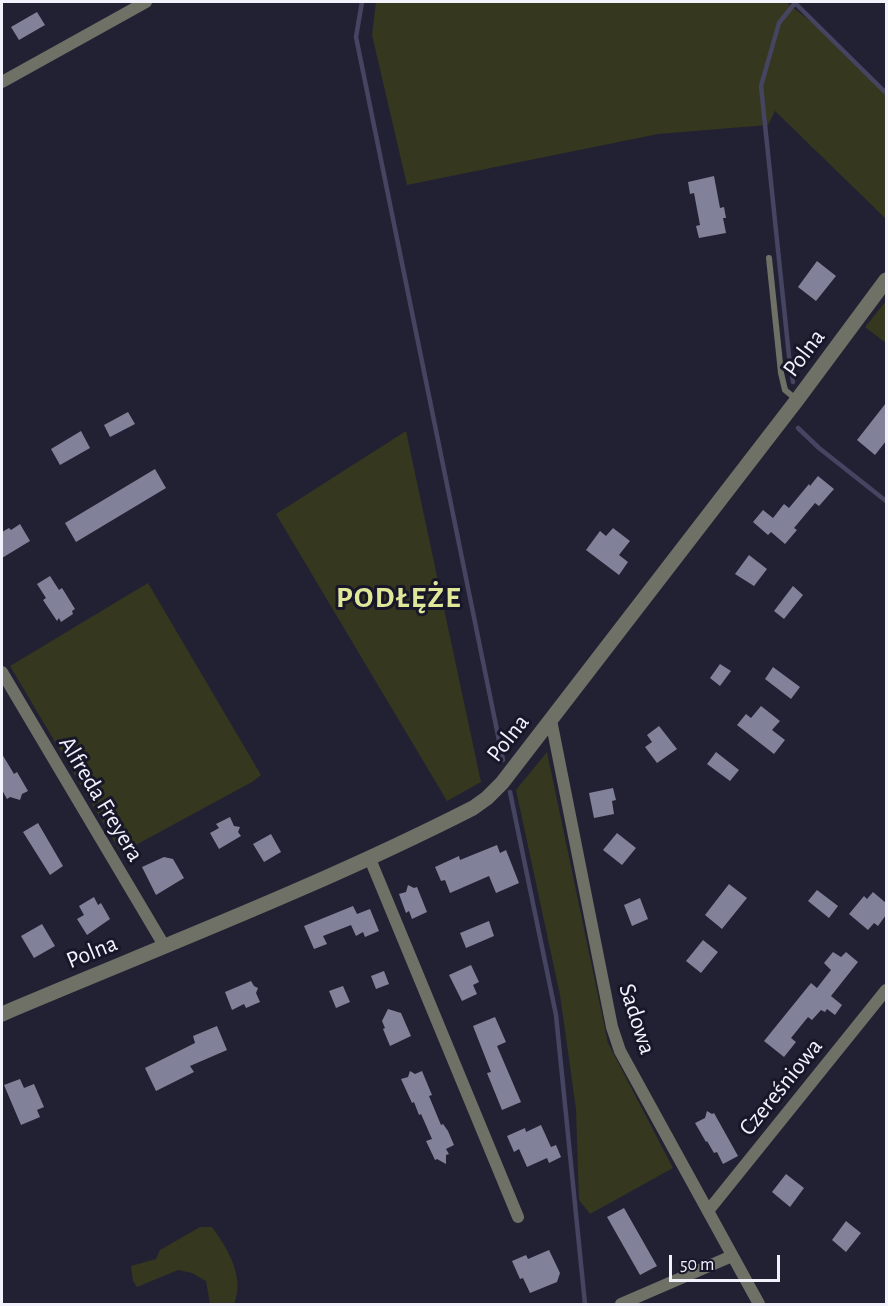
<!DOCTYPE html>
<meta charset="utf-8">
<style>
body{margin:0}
#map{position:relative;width:888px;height:1306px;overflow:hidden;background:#222134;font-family:"Alegreya Sans",sans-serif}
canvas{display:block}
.frame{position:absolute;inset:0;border:3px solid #f2f2fd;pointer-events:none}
.scale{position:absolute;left:669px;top:1255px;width:111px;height:27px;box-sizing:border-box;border:3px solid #f2f2fd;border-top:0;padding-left:8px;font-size:18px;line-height:21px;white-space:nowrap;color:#f2f2fd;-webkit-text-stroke:4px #18172a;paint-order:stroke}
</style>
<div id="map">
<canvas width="888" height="1306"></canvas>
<div class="frame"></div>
<div class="scale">50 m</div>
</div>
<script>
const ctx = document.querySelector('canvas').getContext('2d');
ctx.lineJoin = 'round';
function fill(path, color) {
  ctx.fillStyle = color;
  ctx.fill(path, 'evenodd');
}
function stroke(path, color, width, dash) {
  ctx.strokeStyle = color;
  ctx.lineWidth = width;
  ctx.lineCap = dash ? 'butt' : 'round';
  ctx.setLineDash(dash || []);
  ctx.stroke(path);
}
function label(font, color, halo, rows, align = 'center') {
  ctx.font = font + ' "Alegreya Sans",sans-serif';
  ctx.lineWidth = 6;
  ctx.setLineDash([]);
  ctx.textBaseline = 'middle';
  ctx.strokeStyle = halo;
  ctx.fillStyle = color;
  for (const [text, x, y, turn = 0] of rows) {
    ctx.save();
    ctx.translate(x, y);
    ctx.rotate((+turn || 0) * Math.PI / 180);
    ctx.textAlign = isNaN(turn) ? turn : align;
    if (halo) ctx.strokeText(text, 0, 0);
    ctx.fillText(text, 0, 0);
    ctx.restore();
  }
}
fill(new Path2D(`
 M376 2H786L824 32 886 92V219L775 111 768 125 658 134 407 185 372 35Z
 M886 301V343L865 327Z
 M406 431 481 782 447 801 276 514Z
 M148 583 261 775 252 782 121 853 10 666Z
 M547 752 608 1043 673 1168 590 1214 579 1200 576 1109 560 995 516 790Z
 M200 1227H212C228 1249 245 1277 234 1304H210L206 1281 192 1273 178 1270 137 1287 133 1281 131 1266 156 1259 160 1250Z`), '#35371e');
stroke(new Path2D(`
 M362 2 356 37 503 760
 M794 2 886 93
 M793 382 789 356 761 86 779 23 795 3
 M798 428 819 448 886 501
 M510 792 556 1015 585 1304`), '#454461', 4.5);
fill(new Path2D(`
 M37 12 45 25 19 40 11 27Z
 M714 176 720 208 724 207 726 218H723L726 233 699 238 696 226 700 225 694 193 690 194 688 182Z
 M817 261 836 276 816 301 798 287Z
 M886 403V441L875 455 857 440Z
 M128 412 135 424 110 437 104 425Z
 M81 431 90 448 60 465 51 449Z
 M155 469 166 488 76 542 65 523Z
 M818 476 834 489 819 506 815 503 794 528 797 530 785 544 771 532 768 535 753 522 763 510 773 518 784 504 789 508 809 484 810 486Z
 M20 524 30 541 2 558V532L9 528 11 530Z
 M613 528 630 541 619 555 628 562 619 575 586 550 600 531 606 536Z
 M749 555 767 569 754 586 735 574Z
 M50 576 59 590 62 588 75 609 72 611 73 614 61 622 59 618 57 621 43 600 46 598 37 584Z
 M793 586 803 595 784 619 774 611Z
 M720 664 731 671 720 686 710 678Z
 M773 667 800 687 791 699 765 679Z
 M761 706 780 721 772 730 785 740 774 754 737 725 746 714 751 718Z
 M659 726 677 749 657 763 645 747 652 742 647 735Z
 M716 752 739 770 730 781 707 764Z
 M2 754 14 774 17 772 28 791 22 794 20 800 10 797 7 799 2 790Z
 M613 788 616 800 612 801 614 814 594 818 589 793Z
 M230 817 234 826 240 827 238 832 241 836 219 849 210 833 219 828 216 824Z
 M38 823 63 866 50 875 23 832Z
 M617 833 636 848 622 865 603 850Z
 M271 834 281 852 264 862 253 844Z
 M497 845 500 853 506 850 519 883 496 893 489 876 450 893 445 880 441 881 435 867 459 856 460 860Z
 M164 857 173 859 184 878 156 895 142 867Z
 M729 884 747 898 722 929 705 915Z
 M408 885 414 888 417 887 427 912 412 919 409 911 406 913 399 894 406 892Z
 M817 890 838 906 829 918 808 901Z
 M873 892 886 903V915L878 926 874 923 868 930 849 914 864 896 867 899Z
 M94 897 98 905 101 903 110 919 87 935 77 919 84 915 79 906Z
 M640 898 648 919 632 926 624 905Z
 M353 906 357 914 370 909 379 931 365 937 363 932 356 936 351 925 323 936 327 944 314 949 304 926Z
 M489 921 494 936 466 948 460 933Z
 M42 924 55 946 34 958 21 936Z
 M703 940 718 952 701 973 686 961Z
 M833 952 841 957 846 952 858 962 831 996 842 1005 835 1015 827 1009 825 1012 821 1010 812 1020 808 1017 791 1038 796 1042 784 1057 764 1041 811 983 817 988 831 970 824 963Z
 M471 965 479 982 473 985 477 994 462 1001 449 975Z
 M384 971 389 984 376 989 371 976Z
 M251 981 254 986 258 988 256 993 260 1002 246 1008 244 1004 232 1010 225 992Z
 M343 986 350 1002 336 1008 329 991Z
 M388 1009 401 1013 411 1036 390 1046 383 1029 385 1028 382 1021Z
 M495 1017 506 1042 497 1046 521 1102 502 1110 487 1073 491 1072 473 1026Z
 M217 1026 227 1050 190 1066 194 1072 156 1091 145 1068 195 1043 193 1036Z
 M410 1071 415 1074 422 1071 432 1095 429 1096 441 1125 443 1124 448 1131 454 1145 446 1149 449 1154 446 1155V1164L437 1159 435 1160 426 1141 432 1139 421 1114 419 1115 414 1102 412 1103 401 1079 408 1077Z
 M20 1079 24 1088 34 1084 44 1107 37 1110 40 1117 21 1125 4 1085Z
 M707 1111 712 1114 714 1113 738 1156 723 1164 717 1152 714 1153 707 1141 706 1142 695 1123 705 1118Z
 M541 1125 551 1147 556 1145 561 1157 549 1163 547 1158 527 1167 519 1149 514 1152 507 1136 525 1128 526 1132Z
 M786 1174 804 1188 790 1207 772 1192Z
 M624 1208 657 1266 640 1275 607 1217Z
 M846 1221 861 1233 846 1252 832 1240Z
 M549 1250 560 1273 557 1282 530 1293 523 1278 520 1279 512 1261 526 1255 528 1259Z`), '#818199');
stroke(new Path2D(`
 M769 258 781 373 785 390 797 400`), '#6f7066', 6);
stroke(new Path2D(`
 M2 82 146 2
 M2 672 165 947
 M551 720 612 1027 620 1051 759 1304
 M370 859 518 1217
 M708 1211 886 990
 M621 1304 732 1256`), '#6f7066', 12);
stroke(new Path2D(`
 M2 1014C160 947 320 886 473 808L487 798 502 783 797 400 886 280`), '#6f7066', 15);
label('24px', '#f2f2fd', '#18172a', [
 ["Polna",804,353,-53],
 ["Polna",508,738,-52],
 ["Alfreda Freyera",101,799,59],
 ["Polna",92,952,-22],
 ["Sadowa",637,1019,72],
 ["Czereśniowa",781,1087,-51]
]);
ctx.letterSpacing = '1.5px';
label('bold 30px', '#e1e799', '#18172a', [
 ["PODŁĘŻE",399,598]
]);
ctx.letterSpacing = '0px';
</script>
